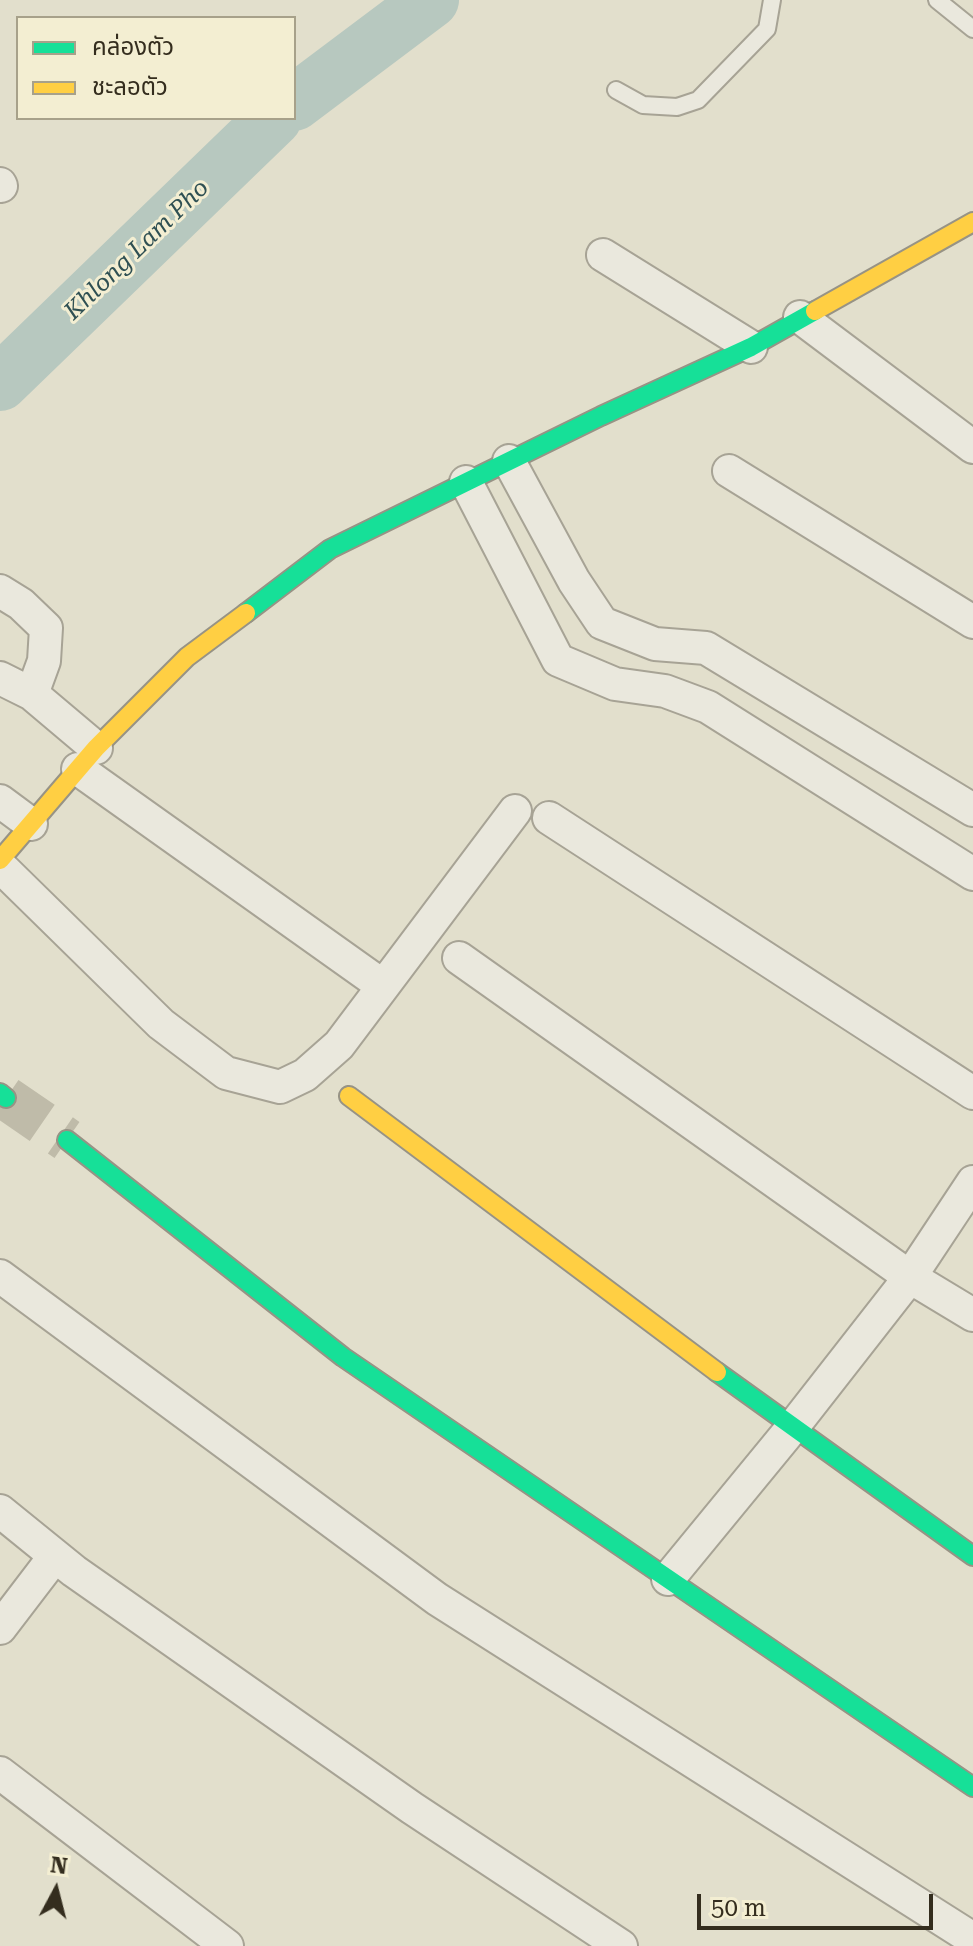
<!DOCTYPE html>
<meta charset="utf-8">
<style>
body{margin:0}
#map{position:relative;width:973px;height:1946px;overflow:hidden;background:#e2dfcc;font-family:"Roboto Serif","Noto Sans Thai",serif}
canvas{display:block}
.legend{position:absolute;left:16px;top:16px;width:280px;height:104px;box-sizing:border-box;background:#f3eed2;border:2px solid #a7a18a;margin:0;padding:10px 14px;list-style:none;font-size:24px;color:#342d1e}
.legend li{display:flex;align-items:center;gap:16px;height:40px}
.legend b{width:40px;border:2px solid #a7a18a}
.north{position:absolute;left:16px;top:1850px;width:80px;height:80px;-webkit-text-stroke:6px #f3eed2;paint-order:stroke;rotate:7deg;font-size:22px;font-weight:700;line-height:32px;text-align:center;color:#342d1e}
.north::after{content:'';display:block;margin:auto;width:28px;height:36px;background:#342d1e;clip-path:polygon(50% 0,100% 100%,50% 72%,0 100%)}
.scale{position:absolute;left:697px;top:1894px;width:236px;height:36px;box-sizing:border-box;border:4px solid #342d1e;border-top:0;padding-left:10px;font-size:24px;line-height:28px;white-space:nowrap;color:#342d1e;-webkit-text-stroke:6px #f3eed2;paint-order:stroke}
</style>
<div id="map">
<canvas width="973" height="1946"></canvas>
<ul class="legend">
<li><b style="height:10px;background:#16e098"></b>คล่องตัว</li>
<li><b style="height:10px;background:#ffcf43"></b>ชะลอตัว</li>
</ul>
<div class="north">N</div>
<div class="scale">50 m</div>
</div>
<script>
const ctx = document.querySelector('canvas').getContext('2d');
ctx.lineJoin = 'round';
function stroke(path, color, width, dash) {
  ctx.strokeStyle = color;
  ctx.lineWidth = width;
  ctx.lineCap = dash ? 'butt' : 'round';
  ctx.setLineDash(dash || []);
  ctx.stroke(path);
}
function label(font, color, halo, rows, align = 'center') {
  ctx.font = font + ' "Roboto Serif",serif';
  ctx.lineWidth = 6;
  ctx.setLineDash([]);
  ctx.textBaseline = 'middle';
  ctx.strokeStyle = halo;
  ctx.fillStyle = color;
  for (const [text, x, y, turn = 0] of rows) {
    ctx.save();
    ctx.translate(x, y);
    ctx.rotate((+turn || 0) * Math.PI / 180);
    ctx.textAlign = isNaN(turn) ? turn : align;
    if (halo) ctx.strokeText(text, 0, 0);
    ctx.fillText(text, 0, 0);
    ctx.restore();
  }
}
stroke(new Path2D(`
 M294 103 431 0
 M0 383 274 118`), '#b7c8bf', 56);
stroke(new Path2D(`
 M6 1098 67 1140`), '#bfbba9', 44, [44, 22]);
const lane = new Path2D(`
 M937 0 973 29
 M616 90 643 105 677 107 698 100 767 29 772 0`);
const street = new Path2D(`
 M0 184 1 186
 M603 255 751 347
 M800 317 973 447
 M509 461 574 581 602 623 655 644 706 648 973 810
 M729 471 973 622
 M466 482 558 660 615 684 665 691 708 707 973 874
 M0 591 21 604 46 628 44 661 32 694
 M0 678 32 694 96 748
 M78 769 383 986
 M0 801 31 824
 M549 818 973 1093
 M0 866 161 1024 226 1073 280 1087 305 1075 339 1045 515 811
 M459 958 910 1277 973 1315
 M0 1276 437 1599 973 1939
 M0 1511 74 1571 412 1808 621 1946
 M668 1579 792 1428 910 1277 973 1182
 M0 1628 55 1556
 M0 1773 227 1946`);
const fast = new Path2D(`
 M246 613 330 549 601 416 751 347 815 311
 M0 1093 6 1098
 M67 1140 343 1357 973 1787
 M717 1372 973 1556`);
const slow = new Path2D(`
 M815 311 973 222
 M0 860 96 748 187 657 246 613
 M349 1096 717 1372`);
stroke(lane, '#a7a395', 20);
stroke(street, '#a7a395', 36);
stroke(fast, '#979385', 22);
stroke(slow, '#979385', 22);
stroke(lane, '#eae8dd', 16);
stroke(street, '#eae8dd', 32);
stroke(fast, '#16e098', 18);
stroke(slow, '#ffcf43', 18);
label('italic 24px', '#2f5053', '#f3eed2', [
 ["Khlong Lam Pho",137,250,-44]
]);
</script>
